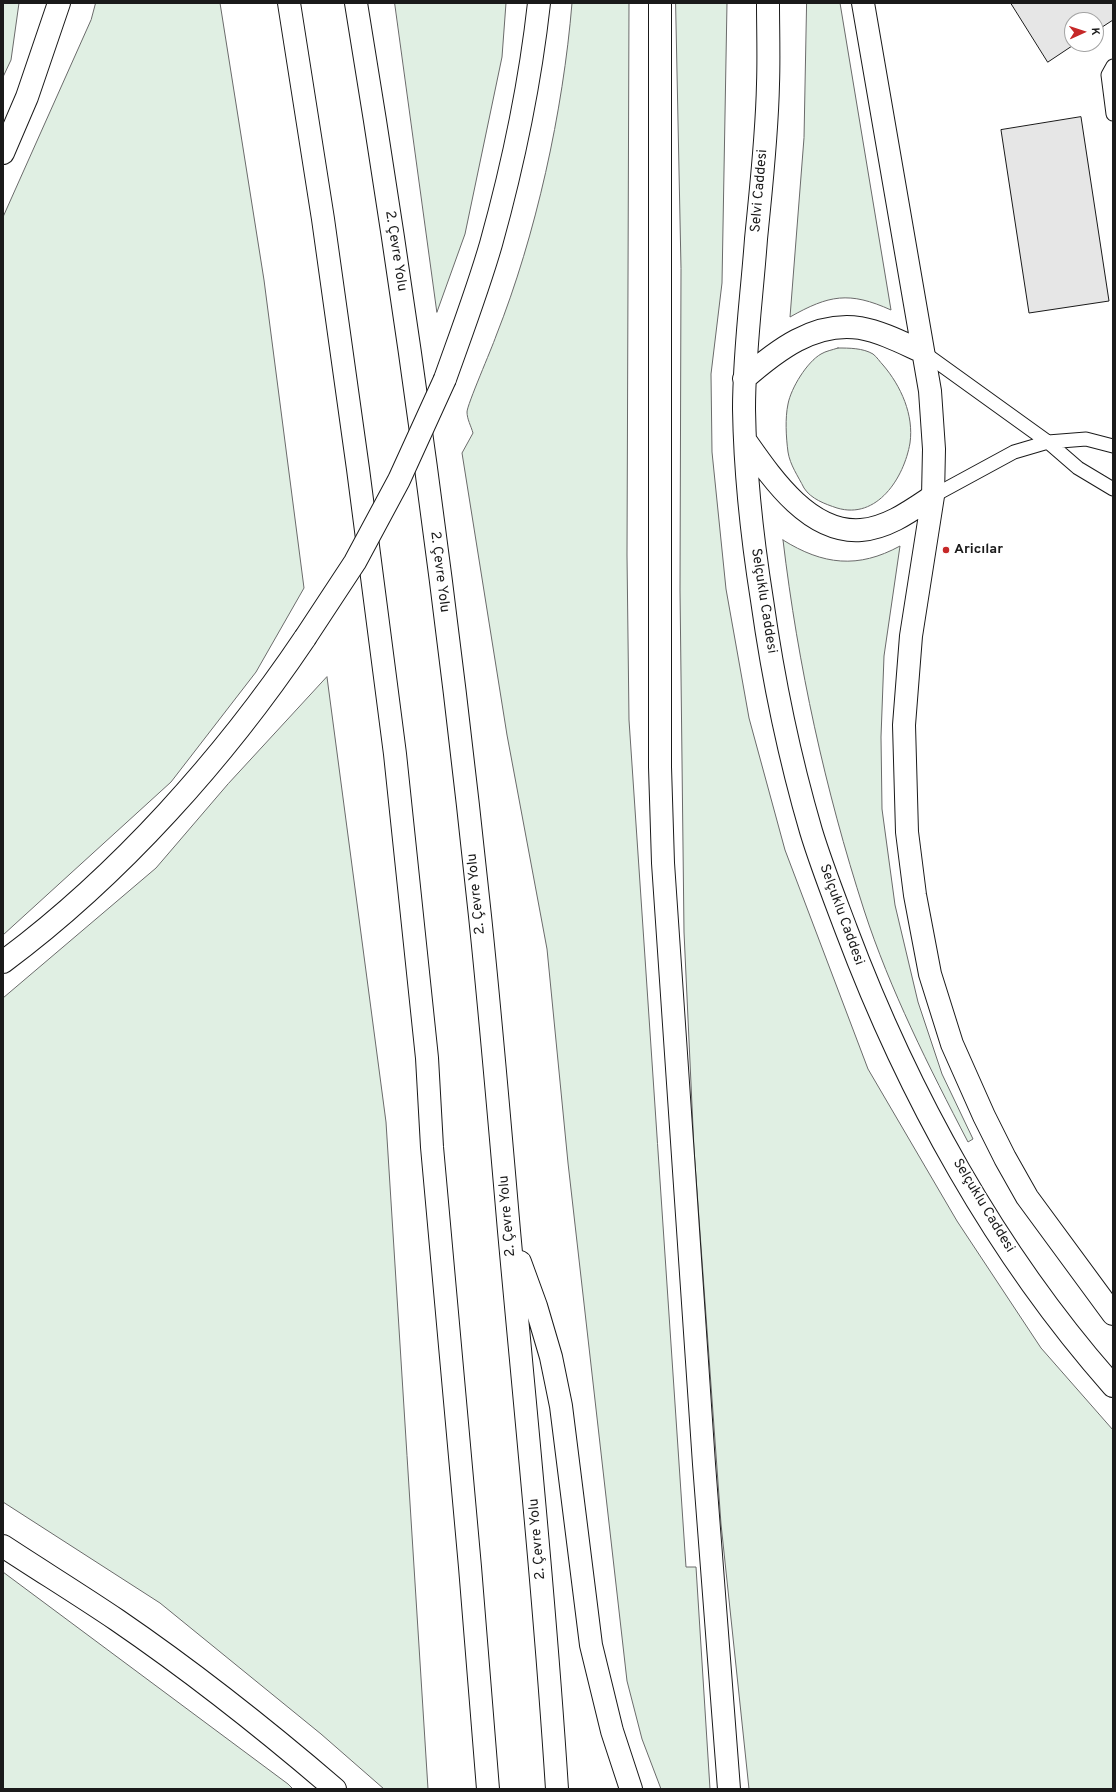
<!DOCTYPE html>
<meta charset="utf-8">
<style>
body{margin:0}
#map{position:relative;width:1116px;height:1792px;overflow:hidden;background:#fff;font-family:Overpass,sans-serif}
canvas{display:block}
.frame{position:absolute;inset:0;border:4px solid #1a1a1a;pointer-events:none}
.north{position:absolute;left:1064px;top:12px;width:40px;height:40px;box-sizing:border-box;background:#fff;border:1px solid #a3a3a3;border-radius:50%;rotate:87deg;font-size:11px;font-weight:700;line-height:16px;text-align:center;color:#1a1a1a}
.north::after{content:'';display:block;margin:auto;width:14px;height:18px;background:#c62828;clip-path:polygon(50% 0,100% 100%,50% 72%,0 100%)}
</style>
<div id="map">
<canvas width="1116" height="1792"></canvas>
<div class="frame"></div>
<div class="north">K</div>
</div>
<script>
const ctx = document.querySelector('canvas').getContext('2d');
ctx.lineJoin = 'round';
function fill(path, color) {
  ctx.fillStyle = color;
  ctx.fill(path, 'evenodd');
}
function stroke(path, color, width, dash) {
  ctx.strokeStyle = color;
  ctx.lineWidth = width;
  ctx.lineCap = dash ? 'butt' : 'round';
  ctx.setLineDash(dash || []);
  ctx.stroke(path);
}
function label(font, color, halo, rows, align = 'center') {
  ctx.font = font + ' Overpass,sans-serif';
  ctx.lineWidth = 3;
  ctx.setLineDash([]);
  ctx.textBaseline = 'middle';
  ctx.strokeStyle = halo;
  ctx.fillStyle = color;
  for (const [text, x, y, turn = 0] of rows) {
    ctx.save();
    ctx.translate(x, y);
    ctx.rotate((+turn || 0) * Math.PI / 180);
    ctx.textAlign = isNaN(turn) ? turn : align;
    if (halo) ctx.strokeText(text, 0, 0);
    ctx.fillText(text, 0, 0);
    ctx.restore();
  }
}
const green = new Path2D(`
 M3 3H19L11 60 3 77Z
 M96 3H220L264 280 304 588 256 672 171 782 3 935V217L91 20Z
 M395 3H506L502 57 465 234 437 312Z
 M572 3H629L627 555 629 720 686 1567H696L710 1789H661L642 1739 627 1681 568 1163 547 949 507 735 462 453 473 433C471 426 467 419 467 412 467 405 492 348 496 336 536 235 563 112 572 3Z
 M676 3H727L722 283 711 374 712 452 726 589 749 718 785 850 868 1069 957 1221 1041 1348 1113 1430V1789H749L721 1524 694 1149 684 932 680 590 681 269Z
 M807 3H840L891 310C849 291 829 295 790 317L804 138Z
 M838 348C849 348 863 348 873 354 877 357 880 362 883 365 901 386 914 415 910 443 904 478 877 520 837 508 825 504 811 499 804 488 798 476 790 465 788 452 786 437 785 418 788 404 791 388 807 362 821 354 826 351 832 350 838 348Z
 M783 540C823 565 858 569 900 546L884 656 881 737 882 809 895 905 918 1002 942 1074 973 1139 968 1142C929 1067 890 990 864 910 825 789 798 666 783 540Z
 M327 677 386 1122 428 1789H384L321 1734 160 1603 3 1502V998L156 868 228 784Z
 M3 1572 288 1784 293 1789H3Z`);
fill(green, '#e0efe3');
stroke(green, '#6a6a6a', 1);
const building = new Path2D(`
 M1011 3H1113V20L1096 31V20H1072V44H1075L1048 62Z
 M1081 117 1109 301 1029 313 1001 130Z`);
fill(building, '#e6e6e6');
stroke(building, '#1a1a1a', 1);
const lane = new Path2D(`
 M1113 66 1108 75 1113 114
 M923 352 1048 442 1078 468 1113 489
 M933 496 1014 452 1048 442 1086 439 1113 446`);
const primary = new Path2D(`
 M768 3C768 30 769 57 768 84 767 136 761 188 756 239 752 295 744 352 744 409 745 473 752 537 762 600 773 678 789 756 811 831 821 864 834 897 846 929 908 1094 996 1254 1113 1386
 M863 3 930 391 934 449 933 496 911 636 904 725 907 832 915 895 930 974 952 1044 984 1116 1005 1158 1027 1197 1113 1314
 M744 379C776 351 814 321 860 328 882 332 903 343 923 352
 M745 440C771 477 809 534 861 530 888 528 912 510 933 496`);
const highway = new Path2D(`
 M289 3 323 219 358 469 395 754 427 1058 432 1147 470 1567 488 1789
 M356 3C406 306 448 611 480 916 491 1021 500 1126 509 1231 526 1417 545 1603 557 1789
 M660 3V767L663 863 704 1464 729 1789
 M3 153 27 97 59 3
 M445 379C461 334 478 289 491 244 513 165 530 84 539 3
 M3 962C119 876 225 757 305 638
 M520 1262 536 1306 551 1357 561 1406 591 1645 612 1731 631 1789
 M3 1546C41 1571 80 1595 117 1620 193 1672 265 1729 335 1789`);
stroke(lane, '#1a1a1a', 15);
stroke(primary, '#1a1a1a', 24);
stroke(highway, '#1a1a1a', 24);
stroke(lane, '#fff', 13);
stroke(primary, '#fff', 22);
stroke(highway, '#fff', 22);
const highwayBridge = new Path2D(`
 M305 638 355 562 399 480 445 379`);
stroke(highwayBridge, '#1a1a1a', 24, []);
stroke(highwayBridge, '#fff', 22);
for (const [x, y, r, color] of [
 [946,550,4,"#c62828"]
]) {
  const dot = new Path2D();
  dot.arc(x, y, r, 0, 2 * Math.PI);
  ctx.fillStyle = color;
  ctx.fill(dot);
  stroke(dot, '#fff', 1.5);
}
label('14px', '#1a1a1a', '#fff', [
 ["Selvi Caddesi",760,191,-85],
 ["2. Çevre Yolu",395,251,81],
 ["2. Çevre Yolu",439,572,83],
 ["Selçuklu Caddesi",763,601,81],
 ["2. Çevre Yolu",477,894,-96],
 ["Selçuklu Caddesi",841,915,70],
 ["Selçuklu Caddesi",983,1206,59],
 ["2. Çevre Yolu",508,1216,-95],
 ["2. Çevre Yolu",538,1539,-95]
]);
label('bold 14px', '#1a1a1a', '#fff', [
 ["Aricılar",954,550]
], 'left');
</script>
